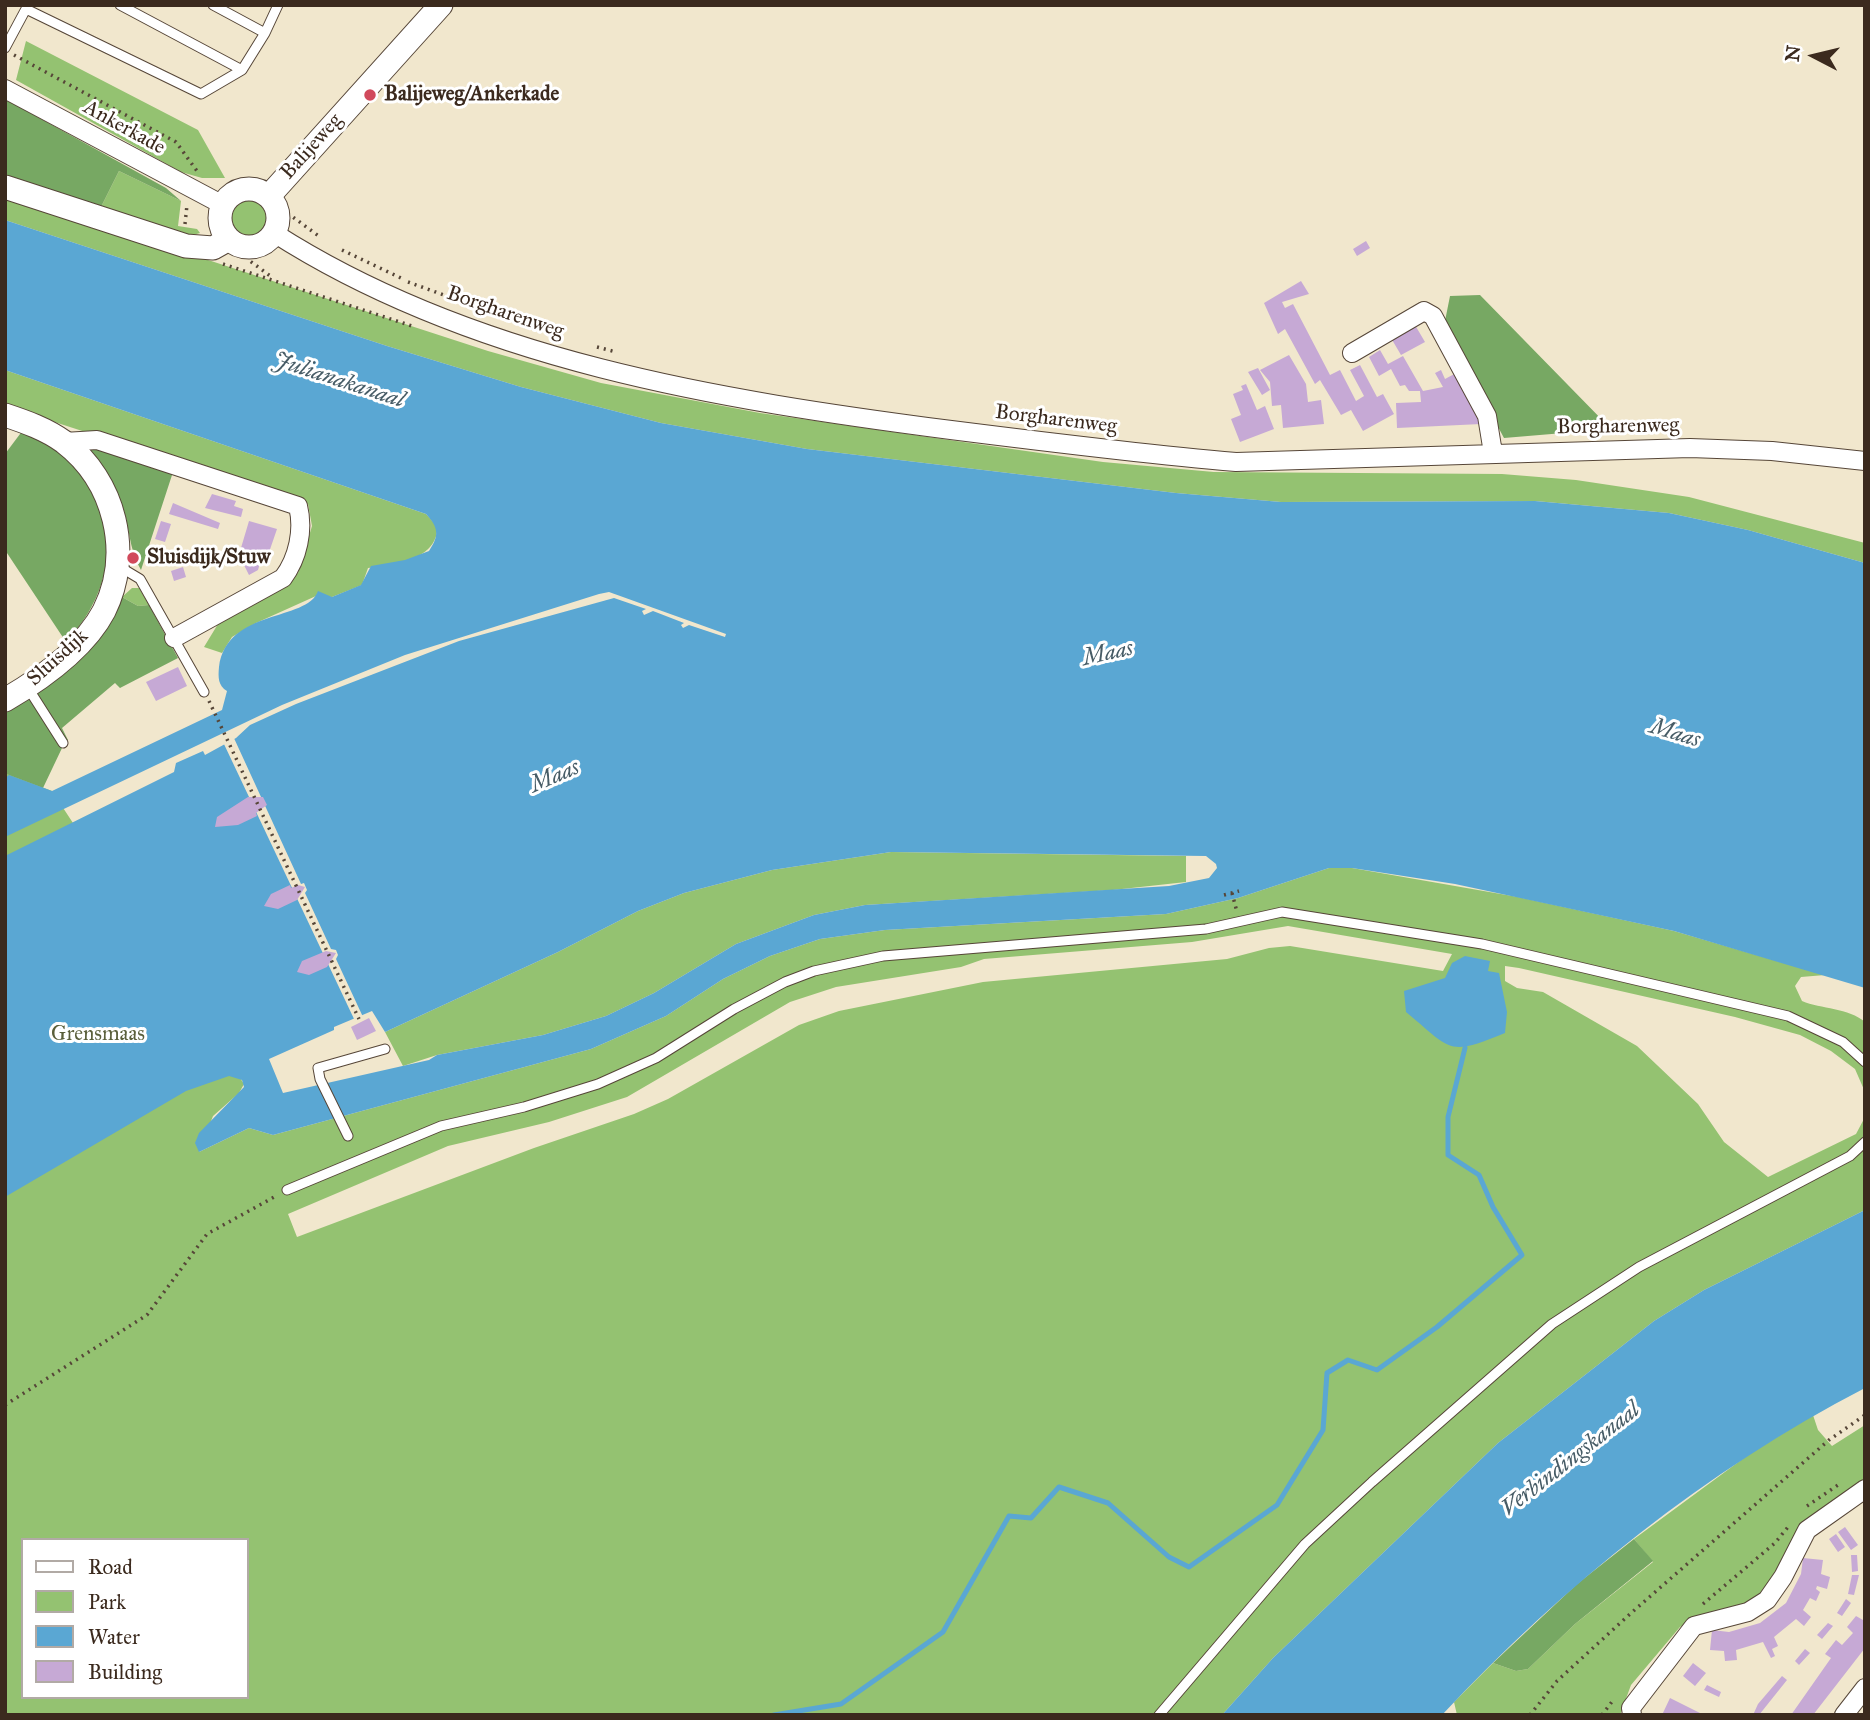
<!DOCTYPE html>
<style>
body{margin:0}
#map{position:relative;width:1870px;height:1720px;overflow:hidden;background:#f1e7cd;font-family:"IM FELL Great Primer",serif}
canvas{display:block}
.frame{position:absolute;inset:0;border:7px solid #3b2a1e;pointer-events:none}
.legend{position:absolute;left:21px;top:1538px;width:228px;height:161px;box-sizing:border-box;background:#fff;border:2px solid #b1aaa5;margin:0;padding:9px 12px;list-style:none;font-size:21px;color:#3b2a1e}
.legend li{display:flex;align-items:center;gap:14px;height:35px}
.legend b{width:35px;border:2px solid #b1aaa5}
.north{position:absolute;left:1779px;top:21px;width:70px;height:70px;-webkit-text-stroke:5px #fff;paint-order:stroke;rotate:277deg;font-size:19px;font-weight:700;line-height:28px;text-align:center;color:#3b2a1e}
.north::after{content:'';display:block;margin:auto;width:24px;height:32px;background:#3b2a1e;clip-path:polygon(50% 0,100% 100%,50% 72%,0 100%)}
</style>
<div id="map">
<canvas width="1870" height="1720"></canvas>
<div class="frame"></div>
<ul class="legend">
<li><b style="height:9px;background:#fff"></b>Road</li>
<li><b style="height:19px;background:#94c271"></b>Park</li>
<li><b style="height:19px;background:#5aa7d3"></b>Water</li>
<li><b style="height:19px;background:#c6a9d5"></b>Building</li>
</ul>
<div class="north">N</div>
</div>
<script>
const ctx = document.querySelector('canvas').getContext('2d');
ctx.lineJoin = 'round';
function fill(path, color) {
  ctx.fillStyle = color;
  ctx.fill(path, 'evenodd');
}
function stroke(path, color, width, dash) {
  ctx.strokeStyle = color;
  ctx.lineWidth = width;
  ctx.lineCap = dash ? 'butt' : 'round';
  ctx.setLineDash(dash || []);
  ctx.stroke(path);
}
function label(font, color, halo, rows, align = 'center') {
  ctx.font = font + ' "IM FELL Great Primer",serif';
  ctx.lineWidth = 6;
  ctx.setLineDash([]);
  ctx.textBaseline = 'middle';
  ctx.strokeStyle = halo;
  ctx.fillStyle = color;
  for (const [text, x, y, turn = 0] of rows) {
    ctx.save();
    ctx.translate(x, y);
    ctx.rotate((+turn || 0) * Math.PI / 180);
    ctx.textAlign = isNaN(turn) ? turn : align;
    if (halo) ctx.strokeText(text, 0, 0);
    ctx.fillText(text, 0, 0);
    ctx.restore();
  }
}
fill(new Path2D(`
 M26 41 198 130 225 178H202L181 172 16 80Z
 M119 171 181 201 178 226 197 229 200 233 190 236 101 207Z
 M5 194 488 351 601 383 760 413 1103 462 1214 472 1502 474 1576 480 1689 497 1865 543V563L1748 530 1669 513 1535 501 1281 502 1176 493 807 449 661 423 521 387 387 346 5 220Z
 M230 217a19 19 0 1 1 38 0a19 19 0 1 1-38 0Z
 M5 370 426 514 437 526C439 559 395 565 368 568L362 585 332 597 316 596 256 623 232 637 222 653 204 647 221 619 298 573 312 526 308 504 5 406Z
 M132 588H139L149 605 138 606 122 597Z
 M5 773 52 791 244 1084 239 1093 213 1116 199 1152 249 1128 273 1135 591 1049 666 1016 723 979 770 956 820 939 885 930 1166 914 1238 898 1329 868H1352L1518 897 1674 931 1825 975 1801 977 1795 986 1802 1001C1821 1009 1849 1008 1865 1022V1092L1855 1069 1831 1051 1800 1035 1735 1017 1519 968 1505 966V981L1517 988 1543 992 1637 1046 1698 1104 1724 1142 1768 1177 1856 1134 1865 1117V1210L1704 1290 1654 1321 1498 1443 1273 1658 1222 1715H5ZM1288 926 1452 954 1443 971 1290 946 1269 948 1227 959 983 982 839 1011 799 1025 668 1099 634 1114 534 1148 297 1237 288 1214 448 1146 549 1122 627 1097 790 1002 836 987 961 967 984 959 1192 942ZM23 1540H247V1697H23Z
 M891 852 1186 856V882L1113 890 865 905 814 915 736 944 654 993 606 1016 543 1035 437 1055 403 1066 385 1032 558 952 638 911 684 893 772 870Z
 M1813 1415 1818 1430 1832 1446 1865 1425V1485L1785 1557 1761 1594 1746 1606 1699 1616 1680 1627 1631 1685 1620 1715H1457L1454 1702 1493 1663 1516 1671 1528 1669 1575 1624 1653 1562 1634 1539 1752 1452Z`), '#94c271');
fill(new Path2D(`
 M5 99 166 188 181 201 119 171 101 207 5 176Z
 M1480 295 1611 429 1504 438 1444 326 1450 296Z
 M23 430C113 473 136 568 66 642L5 550V454Z
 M94 446 173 472 141 570C131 552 130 537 126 518 120 492 105 471 90 450Z
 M122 597 138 606 149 605 178 658 120 688 115 683 62 728 68 740 60 745 62 748 43 788 9 775 5 773V710C54 677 99 655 122 597Z
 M1634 1539 1653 1561 1575 1624 1528 1669 1516 1671 1493 1663 1577 1584Z`), '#77a863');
fill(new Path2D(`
 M5 220 387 346 521 387 661 423 807 449 1176 493 1281 502 1535 501 1669 513 1748 530 1865 563V988L1674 931 1455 884 1352 868H1329L1238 898 1166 914 885 930 820 939 770 956 723 979 666 1016 591 1049 273 1135 249 1128 199 1152 195 1143 199 1133 244 1087 242 1080 229 1076 186 1091 5 1197V856L174 772 176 763 203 751 205 755 236 738 250 725 296 704 459 641 614 598 646 609 642 611 644 615 653 611 684 623 681 625 683 628 689 625 725 637 726 634 609 592 599 594 405 655 282 705 5 837V778L9 775 52 791 222 710 227 691C218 686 218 677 219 667 227 608 307 622 318 591L332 597 361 585 371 566 405 560 429 551C440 535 438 527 426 514L5 370ZM891 852 1206 856 1216 864 1217 868 1209 878 1169 886 865 905 814 915 736 944 654 993 606 1016 543 1035 437 1055 429 1060 283 1093 269 1059 334 1030V1027L372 1011 385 1032 558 952 638 911 684 893 772 870Z
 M1465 956 1490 961 1488 971 1499 973 1507 1012 1505 1033C1447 1057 1452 1050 1406 1012L1404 991 1445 978 1452 963Z
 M1865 1210V1388C1706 1470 1564 1585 1442 1715H1222L1273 1658 1498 1443 1654 1321 1704 1290Z`), '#5aa7d3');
fill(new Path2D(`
 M233 736 301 884 304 883 307 890 305 893 331 949 336 950 338 955 336 959 363 1017 355 1021 223 742Z`), '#f1e7cd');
stroke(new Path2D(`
 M774 1715 841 1704 943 1632 1009 1516 1031 1518 1059 1487 1108 1503 1169 1557 1189 1567 1277 1505 1323 1430 1327 1373 1348 1360 1377 1370 1437 1327 1522 1255 1493 1207 1479 1175 1448 1155V1117L1465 1048`), '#5aa7d3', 5);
fill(new Path2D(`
 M1366 241 1370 248 1357 256 1353 249Z
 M1301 281 1309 294 1282 302 1285 308 1293 304 1330 375 1340 370 1356 401 1364 396 1350 370 1360 365 1377 397 1383 394 1394 414 1363 431 1351 410 1341 415 1320 380 1315 384 1285 329 1278 334 1264 303Z
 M1415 325 1425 342 1401 355 1391 338Z
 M1380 350 1388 364 1403 356 1423 391 1443 387 1435 373 1441 370 1445 379 1458 372 1480 412 1481 424 1397 428 1396 403 1421 402 1420 391H1409L1405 385 1400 386 1391 369 1379 376 1369 357Z
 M1289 355 1306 384 1308 402 1321 400 1324 424 1283 428 1281 405 1272 406 1270 382 1260 370Z
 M1258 368 1270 390 1262 395 1248 372Z
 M1246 384 1257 410 1265 406 1274 429 1240 442 1231 419 1241 415 1233 394 1243 390 1241 386Z
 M212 494 236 501 234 506 243 509 241 517 205 508Z
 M173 503 220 523 218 529 169 514Z
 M161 521 171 524 165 542 155 539Z
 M249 521 277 529 265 564 260 563 258 570 249 575 244 565 245 561 238 558Z
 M183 567 186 577 174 581 171 571Z
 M178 667 187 686 156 701 146 682Z
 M248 797H263L267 805 256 813 257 816 238 825 215 827 217 817Z
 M290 885 291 888 298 885 305 887 297 900 278 909 264 906 271 894Z
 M326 951 336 953 327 967 309 975 297 972 302 961Z
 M369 1018 376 1031 357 1040 351 1027Z
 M1845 1527 1858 1545 1851 1550 1838 1532Z
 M1836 1534 1845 1547 1838 1552 1829 1539Z
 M1851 1555H1857L1858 1571 1852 1572Z
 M1803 1558 1823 1560 1821 1574 1830 1577 1827 1589 1817 1586 1816 1589 1820 1592 1816 1601 1810 1598 1803 1610 1811 1617 1804 1626 1796 1619 1774 1637 1778 1646 1772 1649 1775 1656 1771 1658 1763 1642 1736 1650 1737 1660 1725 1661 1724 1651 1710 1650 1712 1630 1729 1632 1760 1623 1786 1603 1801 1574Z
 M1852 1575H1859L1854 1595 1848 1594Z
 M1846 1599 1851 1603 1842 1616 1837 1613Z
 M1856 1616 1863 1620 1865 1617V1648L1813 1715H1791L1831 1658 1825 1654 1836 1640 1842 1645 1853 1633 1847 1627Z
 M1828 1623 1833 1626 1822 1639 1817 1635Z
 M1805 1649 1810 1653 1799 1665 1795 1661Z
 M1693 1663 1706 1673 1695 1686 1683 1676Z
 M1782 1676 1787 1680 1759 1715H1753L1758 1704Z
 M1707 1685 1721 1692 1719 1697 1704 1690Z
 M1670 1698 1704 1715H1662Z`), '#c6a9d5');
const service = new Path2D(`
 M120 5 242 70
 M26 9 201 94 242 70 265 33 213 5
 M265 33 278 5
 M5 48 27 7
 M120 567 140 579 204 692
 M28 688 63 743
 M348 1136 320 1079 318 1068 385 1049
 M287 1190 441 1126 524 1107 598 1084 656 1058 734 1009 785 982 814 971 883 956 1206 929 1282 912 1482 944 1788 1016 1843 1042 1865 1062
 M1159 1715 1305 1544 1372 1482 1552 1324 1639 1267 1850 1156 1865 1142`);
const minor = new Path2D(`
 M5 89 223 205
 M274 233C474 361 720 400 951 430 1046 442 1141 454 1236 462L1690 448 1772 451 1865 461
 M1352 353 1424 311 1433 316 1487 416 1493 453
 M64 442 97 440 298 506C304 530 298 558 283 578L174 638
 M1632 1715 1631 1708 1694 1626 1748 1612 1767 1600 1783 1577 1807 1530 1865 1489
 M1844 1715 1865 1688`);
const tertiary = new Path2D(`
 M5 187 186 246 213 248 229 239
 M220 218a29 29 0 1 1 58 0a29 29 0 1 1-58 0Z
 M269 196 441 5
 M5 415C26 422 46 429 64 442 115 481 133 553 104 611 84 649 41 679 5 700`);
stroke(service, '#564638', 11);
stroke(minor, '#564638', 20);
stroke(tertiary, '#564638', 25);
stroke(new Path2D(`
 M14 55 176 142 197 171
 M282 209 320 237
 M185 224 187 205
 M245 249 250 261 273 278
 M342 250 401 278
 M223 264 412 326
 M408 282 546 332
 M597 347 616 352
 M209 701 359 1019
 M1232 893 1237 912
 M1224 895 1239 891
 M5 1405 147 1315 207 1234 276 1196
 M1807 1506 1838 1485
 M1703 1604 1775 1543 1788 1527
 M1530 1715 1557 1681 1630 1614 1829 1440 1865 1415
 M1602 1715 1614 1699`), '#564638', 3.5, [2, 5]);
stroke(service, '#fff', 9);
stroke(minor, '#fff', 18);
stroke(tertiary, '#fff', 23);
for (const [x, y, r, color] of [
 [370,95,7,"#d1495b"],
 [133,558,7,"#d1495b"]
]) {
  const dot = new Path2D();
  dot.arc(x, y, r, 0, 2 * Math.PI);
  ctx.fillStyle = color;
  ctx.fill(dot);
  stroke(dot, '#fff', 2.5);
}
label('bold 21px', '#3b2a1e', '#fff', [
 ["Balijeweg/Ankerkade",384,95],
 ["Sluisdijk/Stuw",147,558]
], 'left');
label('21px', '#3b2a1e', '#fff', [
 ["Ankerkade",124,128,29],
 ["Balijeweg",312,147,-48],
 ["Borgharenweg",505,313,19],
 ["Borgharenweg",1056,420,7],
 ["Borgharenweg",1618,427,-1],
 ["Sluisdijk",58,658,-42]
]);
label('21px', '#5a5f3b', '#fff', [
 ["Grensmaas",98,1035]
]);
label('italic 23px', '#475c66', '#fff', [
 ["Julianakanaal",339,381,18],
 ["Maas",1108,654,-12],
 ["Maas",1675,734,17],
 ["Maas",555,777,-23],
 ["Verbindingskanaal",1571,1460,-38]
]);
</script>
